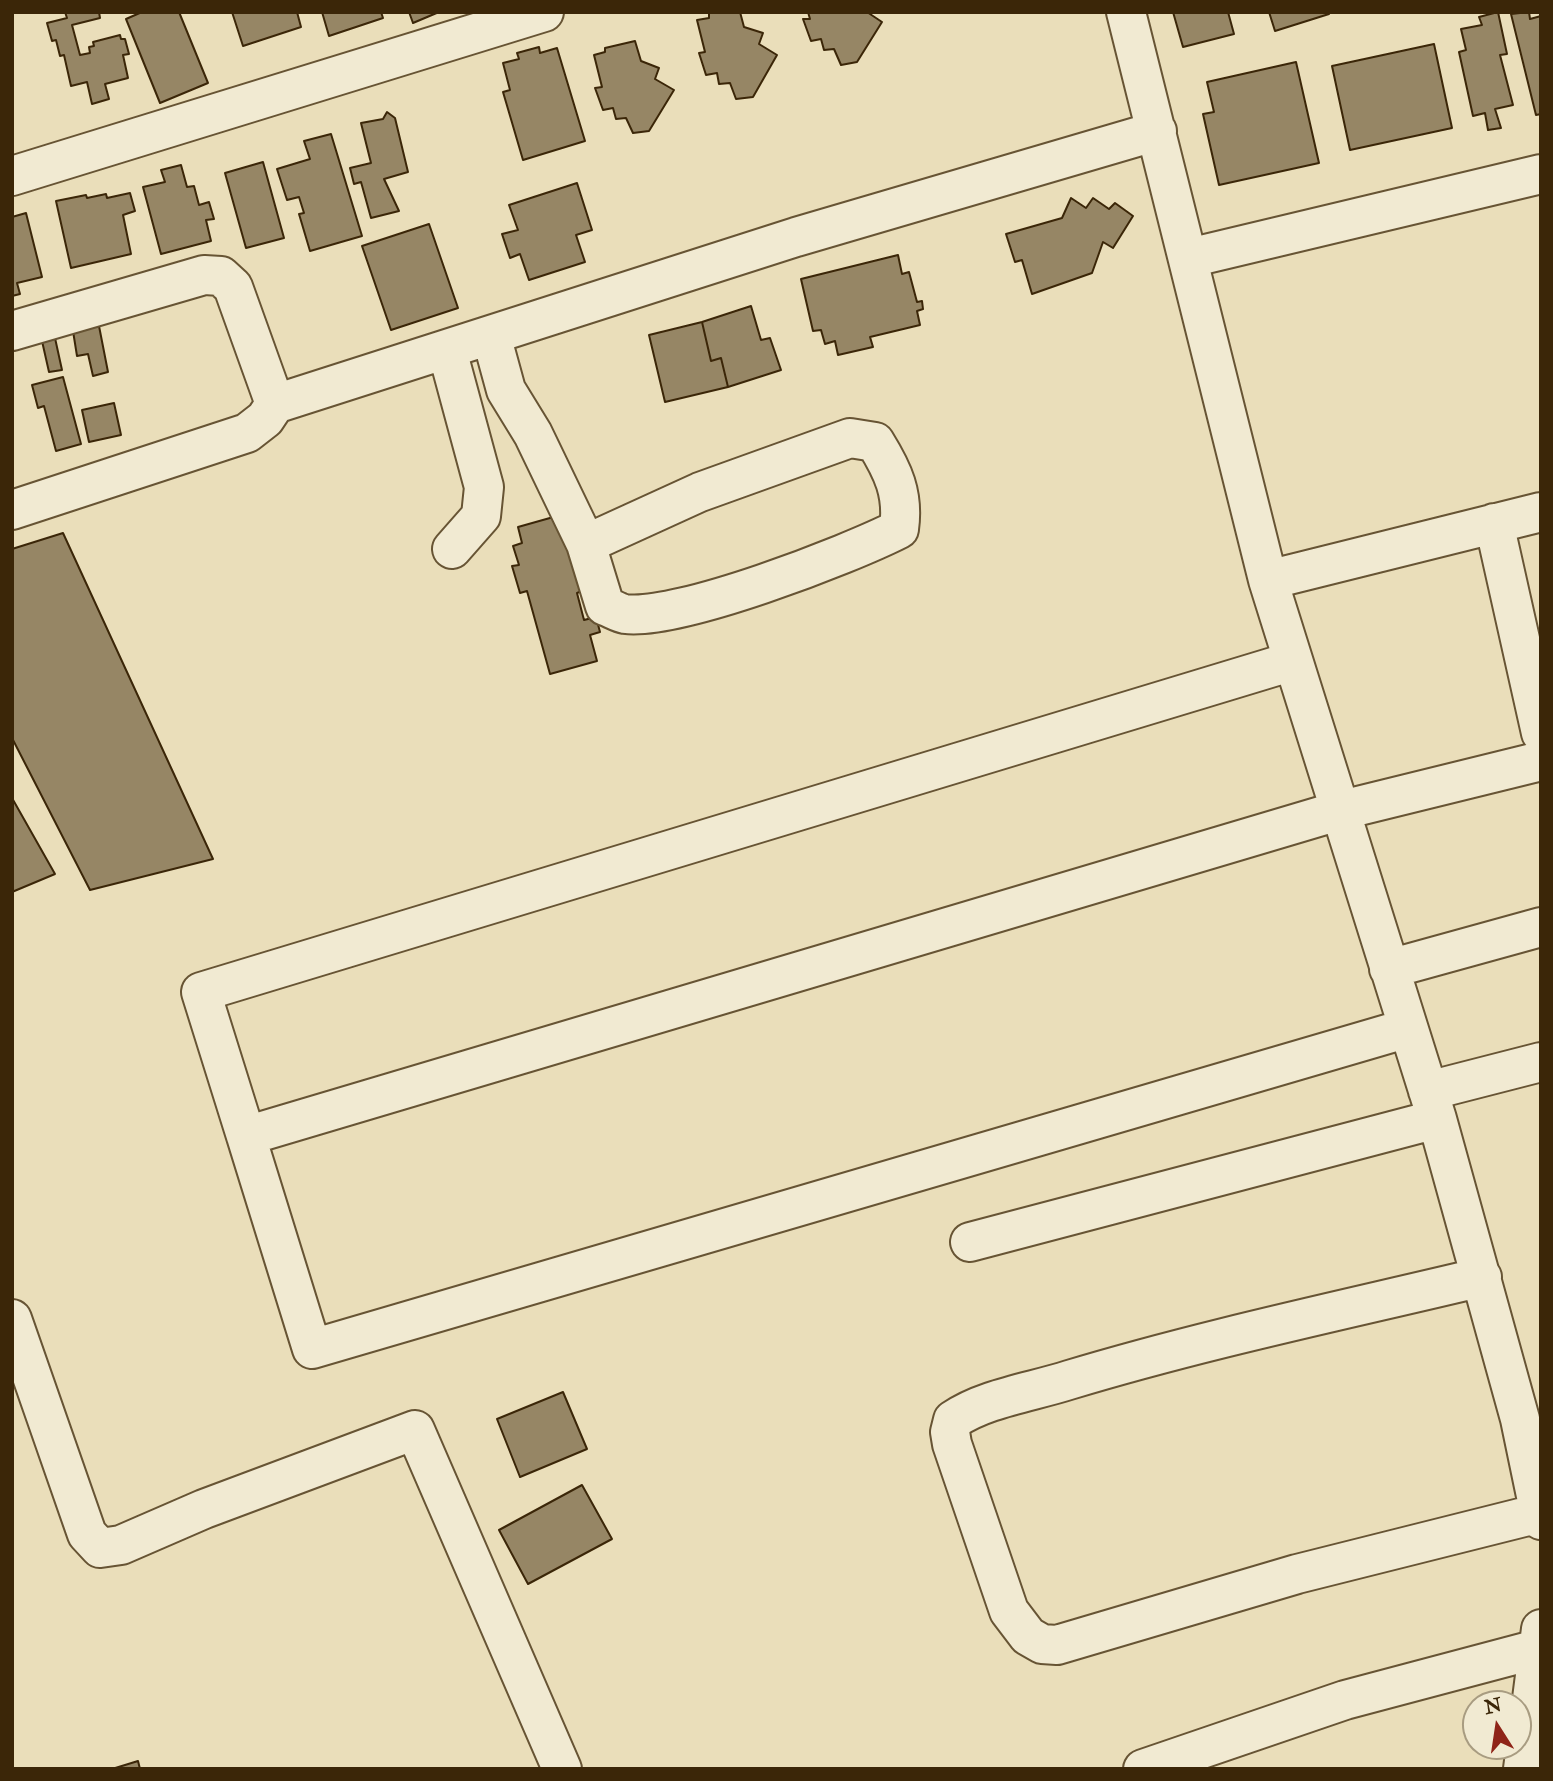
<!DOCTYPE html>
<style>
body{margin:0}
#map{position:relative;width:1553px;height:1781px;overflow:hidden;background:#eadeba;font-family:"IM FELL Double Pica",serif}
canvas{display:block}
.frame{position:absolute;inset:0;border:14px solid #3b2608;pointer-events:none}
.north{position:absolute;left:1462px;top:1690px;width:70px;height:70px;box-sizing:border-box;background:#f1ead2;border:2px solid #a89c81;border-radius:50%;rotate:348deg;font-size:19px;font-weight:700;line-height:28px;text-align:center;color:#3b2608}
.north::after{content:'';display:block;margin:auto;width:24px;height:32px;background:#8f2418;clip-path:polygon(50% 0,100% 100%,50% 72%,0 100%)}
</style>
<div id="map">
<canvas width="1553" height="1781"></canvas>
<div class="frame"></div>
<div class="north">N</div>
</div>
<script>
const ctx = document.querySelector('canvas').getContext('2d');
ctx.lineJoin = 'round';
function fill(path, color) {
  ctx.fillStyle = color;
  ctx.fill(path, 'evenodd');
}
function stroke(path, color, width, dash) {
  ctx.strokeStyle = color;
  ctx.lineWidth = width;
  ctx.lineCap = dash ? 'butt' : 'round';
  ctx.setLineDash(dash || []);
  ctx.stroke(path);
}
const building = new Path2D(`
 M65 12H99L100 18 72 25 80 55 90 53 89 47 94 46 93 42 120 35 121 39H125L129 54 123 55 128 78 105 84 109 99 92 104 87 82 71 86 64 55 60 56 56 40 52 41 47 23 67 18Z
 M142 12H179L208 83 160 103 126 19Z
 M232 12H297L301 27 243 46Z
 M322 12H381L383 18 329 36Z
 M409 12H439L413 23Z
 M740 12 744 27 763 33 759 44 777 55 753 97 736 99 730 83 719 84 717 73 706 75 699 53 705 52 697 20 709 18V13L714 12Z
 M808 12H867L882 22 857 62 841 65 834 49 824 50 821 39 811 41 803 19H810Z
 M1173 12H1228L1234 34 1183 47Z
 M1269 12H1328L1329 14 1275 31Z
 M1498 12 1507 54 1500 55 1513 105 1495 109 1501 128 1488 130 1485 113 1473 116 1459 52 1466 50 1461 29 1482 25 1479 17Z
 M1529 12 1530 19 1541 16V114L1536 115 1511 14Z
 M635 41 641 61 659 68 655 79 674 90 649 131 633 133 626 118 616 119 613 108 603 110 595 88 602 87 594 55 605 52V48Z
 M1434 44 1452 128 1350 150 1332 66Z
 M539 47 540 53 557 48 585 141 523 160 503 92 510 90 503 63 519 59 517 53Z
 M1296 62 1319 163 1219 185 1203 114 1214 112 1207 82Z
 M387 112 395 118 408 172 384 179 399 211 371 218 361 182 354 184 350 168 371 163 361 123 383 119Z
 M331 134 362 236 310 251 299 214 304 213 299 197 287 200 277 169 310 159 304 141Z
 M263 162 284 238 246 248 225 173Z
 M181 165 187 187 194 186 199 205 209 202 214 219 206 220 211 241 161 254 143 187 165 182 161 170Z
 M577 183 592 230 576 235 585 262 529 280 520 254 510 258 502 234 518 230 509 205Z
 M130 193 135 211 123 215 131 254 71 268 56 201 86 195 87 198 106 194 107 198Z
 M1071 198 1086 208 1093 198 1109 209 1115 203 1133 216 1113 248 1103 242 1092 273 1032 294 1022 260 1015 262 1006 234 1062 218Z
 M26 213 42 277 17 283 20 294 12 296V217Z
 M429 224 458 308 391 330 362 246Z
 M898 255 902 274 909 272 917 302 922 301 923 309 917 311 920 325 870 337 873 347 838 355 835 341 825 344 821 330 813 331 801 279Z
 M751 306 761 340 770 338 781 370 728 387 721 358 711 361 702 322Z
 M702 322 711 361 721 358 728 387 665 402 649 335Z
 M99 326 108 372 93 376 88 354 77 356 73 331Z
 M55 338 62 370 49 372 42 341Z
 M63 377 81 444 56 451 44 406 38 408 32 385Z
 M114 403 121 435 89 442 82 410Z
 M557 516 582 591 577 593 584 620 596 617 600 632 590 635 597 661 550 674 527 591 520 593 512 566 519 565 513 546 522 543 518 527Z
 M63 533 213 859 90 890 12 738V549Z
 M12 798 55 874 12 892Z
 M563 1392 587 1449 520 1477 497 1419Z
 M582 1485 612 1539 528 1584 499 1530Z
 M138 1761 140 1769H112Z`);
fill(building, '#968665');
stroke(building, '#3b2608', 2);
const minor = new Path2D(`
 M1126 12 1268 580 1437 1119 1520 1419 1541 1520
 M12 176 544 12
 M1189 258 1541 174
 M12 331 204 275 221 276 233 287 275 404
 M491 335 506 390 533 434 586 544 605 606C611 608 619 613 625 614 678 621 848 555 899 529 904 494 893 471 875 442L850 438 700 492 586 544
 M447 350 484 487 481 516 452 549
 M12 510 247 433 265 419 275 404 796 237 1157 131
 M1494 523 1541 733
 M1268 580 1541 512
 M1293 661 201 992 246 1136 1338 811 1541 761
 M1389 969 1541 927
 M1428 1091 1541 1062
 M246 1136 312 1349 1408 1028
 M970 1242 1437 1119
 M1482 1277C1344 1310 1205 1339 1069 1380 1032 1392 985 1398 953 1420L950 1432 952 1444 1009 1611 1028 1636 1042 1644 1057 1645 1297 1574 1540 1513
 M12 1319 87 1534 100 1548 121 1545 204 1509 415 1430 562 1769
 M1143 1769 1345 1700 1537 1649
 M1523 1769 1541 1629`);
stroke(minor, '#675434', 42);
stroke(minor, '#f1ead2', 38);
</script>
